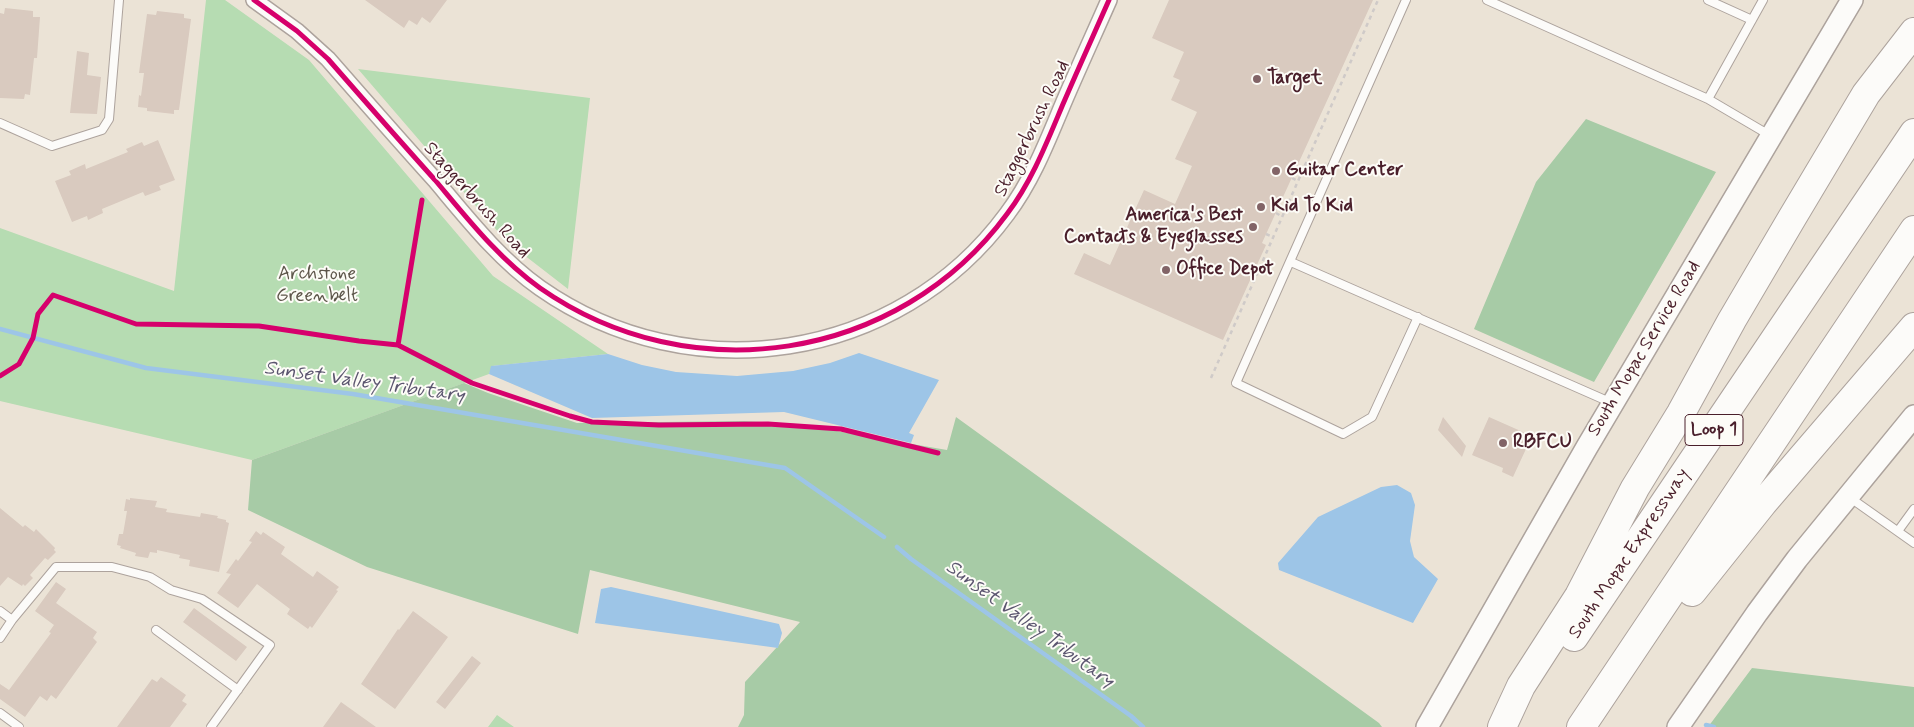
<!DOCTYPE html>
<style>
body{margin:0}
canvas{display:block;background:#ebe3d6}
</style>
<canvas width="1914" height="727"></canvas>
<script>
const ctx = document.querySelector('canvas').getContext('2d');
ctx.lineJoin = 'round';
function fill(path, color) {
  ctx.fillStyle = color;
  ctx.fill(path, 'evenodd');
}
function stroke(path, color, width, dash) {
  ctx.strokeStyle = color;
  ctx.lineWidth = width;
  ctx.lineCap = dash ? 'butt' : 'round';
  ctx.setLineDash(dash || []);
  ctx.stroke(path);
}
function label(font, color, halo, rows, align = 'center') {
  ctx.font = font + ' Mynerve,sans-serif';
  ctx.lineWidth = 4;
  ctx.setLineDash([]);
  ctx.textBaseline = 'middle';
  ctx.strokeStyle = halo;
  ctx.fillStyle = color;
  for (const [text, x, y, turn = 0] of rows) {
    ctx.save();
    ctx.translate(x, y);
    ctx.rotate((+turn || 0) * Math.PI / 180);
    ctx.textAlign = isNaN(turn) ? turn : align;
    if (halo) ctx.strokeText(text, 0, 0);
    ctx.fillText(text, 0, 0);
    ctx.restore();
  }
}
fill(new Path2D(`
 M206 0H225L309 60 493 276 608 354 492 366 489 374 252 460 0 401V228L174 291Z
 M358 69 590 98 568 289 506 241Z
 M497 715 514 727H488Z`), '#b6dcb2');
fill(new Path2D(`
 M1586 119 1716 172 1594 382 1474 329 1536 182Z
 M464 383 488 393 577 423 744 421 796 424 947 450 956 417 1379 723 1382 727H738L744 715 745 682 800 622 590 570 578 634 367 567 248 510 252 460Z
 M1752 668 1914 687V727H1708Z`), '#a7cba6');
fill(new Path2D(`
 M859 353 939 380 909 433 914 435 911 443 784 412 592 418 489 374 491 366 608 354 642 365 676 372 737 376 793 371 830 363Z
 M1397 485 1411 493 1415 505 1410 541 1414 557 1438 579 1413 623 1279 570 1278 563 1318 517 1381 487Z
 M611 587 779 624 782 633 778 648 595 623 601 589Z`), '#9dc5e7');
stroke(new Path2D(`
 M0 329 146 368 353 394 785 468 884 537
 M897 547 911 559 1131 716 1143 727
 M1706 725 1714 727`), '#9dc5e7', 4.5);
fill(new Path2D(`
 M365 0H447L430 23 422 17 417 25 409 20 404 28Z
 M1169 0H1373L1262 243 1266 245 1223 340 1074 274 1084 253 1110 265 1144 190 1175 204 1192 166 1175 159 1197 112 1171 100 1180 80 1173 77 1184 52 1152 38Z
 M5 8 33 11V17H40L37 58H34L30 95 25 94 24 99 0 98V13L4 14Z
 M157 11 184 14V18L191 19 179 110H174V114L147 111V108L138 107 139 95 141 96 144 73H139L147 14 156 15Z
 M77 51 89 53 87 75 101 77 97 114 70 113Z
 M158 140 175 180 159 186 161 190 145 196 143 192 102 209 103 213 88 220 87 216 72 222 55 181 71 175 69 171 85 164 86 169 128 152 126 149 142 142 144 146Z
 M1443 417 1466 446 1462 457 1438 430Z
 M1489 417 1532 436 1513 477 1502 472 1503 468 1472 455Z
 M130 498 157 501 155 507 167 509 166 512 200 517 201 513 218 516 217 518 226 520V522L229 523 219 572 189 566 190 560 179 558 180 555 157 550V553L150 552 148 558 135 556 136 553 120 548 121 546 117 545 119 534H123L127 511H124L126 499 130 500Z
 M0 508 23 527 25 525 34 532 36 529 55 548 54 550 56 552 48 560 45 558 30 575 33 578 25 586 23 584 22 586 8 577 0 586Z
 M256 531 261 535 263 532 285 547 281 554 313 577 317 571 339 587 336 590 338 591 312 628 310 626 308 629 287 614 290 609 257 584 238 608 217 593 231 574 226 573 236 559 238 561 252 542 249 541Z
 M56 582 66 589 56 603 97 632 93 638 97 642 56 699 51 695 47 701 40 696 25 717 0 699V684L9 690 51 633 49 632 54 625 35 611Z
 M194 608 247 647 236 661 183 622Z
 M413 611 448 637 395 709 361 684 398 629 399 630Z
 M472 656 481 663 445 709 436 702Z
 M161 677 186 695 182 701 187 704 170 727H117L152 679 157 682Z
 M341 702 376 727H323Z`), '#d9cabf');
const service = new Path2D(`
 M1406 0 1236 383 1343 434 1372 417 1418 317
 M1487 0 1708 99
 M1708 0 1752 20
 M1763 0 1708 99 1771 136
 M0 123 52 146 102 130 109 119 119 0
 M1291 262 1612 403
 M1849 497 1914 543
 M1898 531 1914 509
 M0 611 12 620 56 567H112L150 577 171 590 202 599 270 645 211 727
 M156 630 238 690
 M0 638 12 620
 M0 713 19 727`);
const minor = new Path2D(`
 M254 0 297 31 328 59C363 99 399 140 435 180 467 218 499 259 540 288 690 393 898 362 1007 214 1032 181 1047 142 1063 104 1078 69 1094 34 1109 0`);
const secondary = new Path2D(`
 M1427 727 1587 447 1852 0
 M1678 727 1757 613 1797 559 1914 416`);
const motorway = new Path2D(`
 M1692 592 1763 503 1914 327
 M1574 637 1914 133
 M1502 727 1521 686 1579 596 1635 488 1681 413 1732 320 1792 218 1866 94 1914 32
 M1581 727 1914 230`);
stroke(service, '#ada39d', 10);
stroke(minor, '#ada39d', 18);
stroke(secondary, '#ada39d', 24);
stroke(motorway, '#ada39d', 30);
stroke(new Path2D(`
 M1292 178 1298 181
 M1276 213 1283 217
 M1266 234 1273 237
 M1211 378 1378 0`), '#cfcac8', 2.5, [4, 4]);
stroke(service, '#fcfbf9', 8);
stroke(minor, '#fcfbf9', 15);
stroke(secondary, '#fcfbf9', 21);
stroke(motorway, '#fcfbf9', 28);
stroke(new Path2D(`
 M254 0 297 31 328 59C363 99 399 140 435 180 467 218 499 259 540 288 690 393 898 362 1007 214 1032 181 1047 142 1063 104 1078 69 1094 34 1109 0
 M398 345 422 200
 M0 376 19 364 33 338 38 314 53 295 136 324 259 326 359 341 398 345 472 383 570 416 592 422 659 425 768 424 841 429 938 453`), '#d6006c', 5);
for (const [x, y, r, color] of [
 [1257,79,5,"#826467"],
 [1276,171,5,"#826467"],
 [1261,207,5,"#826467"],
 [1253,227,5,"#826467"],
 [1166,270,5,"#826467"],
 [1503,443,5,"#826467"]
]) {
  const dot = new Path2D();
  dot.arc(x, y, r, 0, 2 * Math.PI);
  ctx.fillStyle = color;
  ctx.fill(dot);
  stroke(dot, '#fdfcf7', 2);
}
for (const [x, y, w] of [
 [1714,430,58]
]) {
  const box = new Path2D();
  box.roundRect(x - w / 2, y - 15.5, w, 31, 4);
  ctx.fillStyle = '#fdfcf7';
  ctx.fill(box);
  stroke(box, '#4a1f2b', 1);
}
label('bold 18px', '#4a1f2b', null, [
 ["Loop 1",1714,430]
]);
label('bold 19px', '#4a1f2b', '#fdfcf7', [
 ["Target",1267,79],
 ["Guitar Center",1286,171],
 ["Kid To Kid",1271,207],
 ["America's Best",1243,216,"right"],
 ["Contacts & Eyeglasses",1243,238,"right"],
 ["Office Depot",1176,270],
 ["RBFCU",1513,443]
], 'left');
label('19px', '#4a1f2b', '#fdfcf7', [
 ["Staggerbrush Road",1033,129,-64],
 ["Staggerbrush Road",476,201,48],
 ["South Mopac Service Road",1645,349,-59],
 ["South Mopac Expressway",1630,554,-56]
]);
label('19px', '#5d564a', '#fdfcf7', [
 ["Archstone",317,275],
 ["Greenbelt",317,297]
]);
label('italic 20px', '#5b556f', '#fdfcf7', [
 ["Sunset Valley Tributary",364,383,8],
 ["Sunset Valley Tributary",1029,625,36]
]);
</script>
